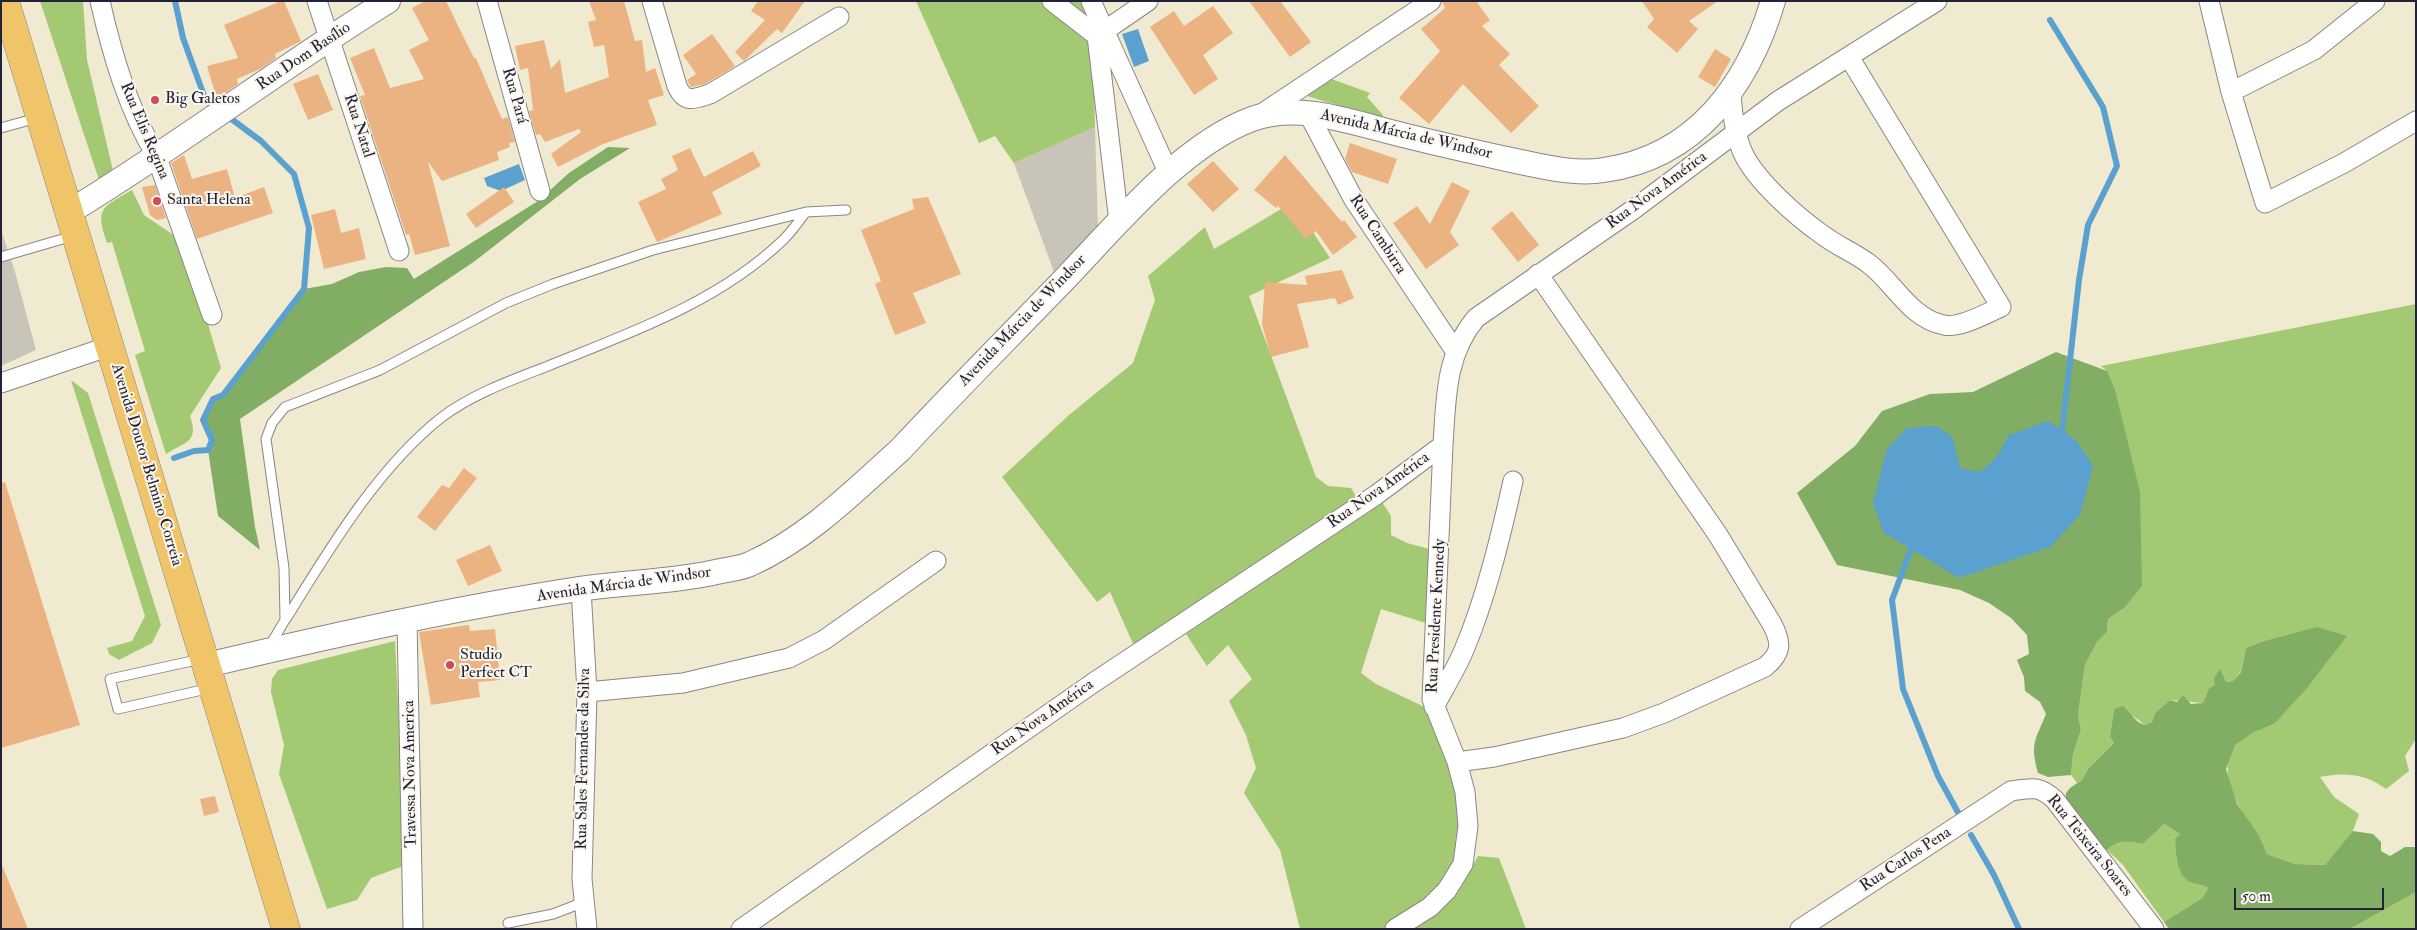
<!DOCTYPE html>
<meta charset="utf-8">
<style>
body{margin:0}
#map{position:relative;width:2417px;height:930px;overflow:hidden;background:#f0ead1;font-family:"IM FELL Double Pica",serif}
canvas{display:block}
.frame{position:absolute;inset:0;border:2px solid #22223b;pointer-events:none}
.scale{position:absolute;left:2234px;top:888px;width:150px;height:22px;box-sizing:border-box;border:2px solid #22223b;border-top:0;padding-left:6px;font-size:15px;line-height:18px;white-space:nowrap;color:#22223b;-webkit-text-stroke:4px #fbf7ec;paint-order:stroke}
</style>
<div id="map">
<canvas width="2417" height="930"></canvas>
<div class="frame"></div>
<div class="scale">50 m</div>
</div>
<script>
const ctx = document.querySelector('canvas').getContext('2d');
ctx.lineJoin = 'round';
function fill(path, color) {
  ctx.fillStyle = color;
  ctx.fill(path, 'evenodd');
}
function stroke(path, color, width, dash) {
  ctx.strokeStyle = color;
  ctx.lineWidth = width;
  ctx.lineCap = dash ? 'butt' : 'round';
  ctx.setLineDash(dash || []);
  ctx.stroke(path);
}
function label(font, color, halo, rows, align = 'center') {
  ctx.font = font + ' "IM FELL Double Pica",serif';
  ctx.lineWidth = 4;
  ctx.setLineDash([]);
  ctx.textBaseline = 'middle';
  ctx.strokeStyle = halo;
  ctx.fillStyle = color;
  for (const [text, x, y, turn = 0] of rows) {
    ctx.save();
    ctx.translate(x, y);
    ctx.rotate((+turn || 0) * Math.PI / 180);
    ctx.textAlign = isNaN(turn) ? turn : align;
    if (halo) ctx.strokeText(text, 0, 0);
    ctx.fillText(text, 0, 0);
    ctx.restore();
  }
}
fill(new Path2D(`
 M1095 127 1098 231 1054 272 1014 163Z
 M1 230 15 272 36 350 1 366Z`), '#c8c4b8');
fill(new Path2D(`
 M40 1H83L87 60 114 175 99 180Z
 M916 1H1040L1093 43 1095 127 1014 163 995 136 979 143Z
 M1060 1H1082L1093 29Z
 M1315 73 1370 93 1367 97 1383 115 1382 119 1291 91Z
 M132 190 144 215 178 238 207 321 221 368 190 416C199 443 186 441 166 454L135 355 145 351 112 242 107 243C95 208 101 208 132 190Z
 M1293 202 1330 258 1249 296 1316 477 1328 486 1351 488 1357 498 1134 646 1110 592 1097 602 1002 477 1069 415 1133 363 1155 300 1148 276 1205 227 1214 249Z
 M2416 304V739L2405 756 2409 771 2386 789C2366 774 2344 772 2320 777L2334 797 2359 814 2351 836 2325 865 2295 864 2267 854C2253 824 2212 782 2234 746 2241 735 2262 729 2274 724L2279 638 2261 642 2246 648 2241 671 2233 681 2225 682 2220 670 2215 685 2209 688 2203 703 2170 700 2155 713 2152 722 2145 725 2133 716 2114 709 2110 737 2114 743 2088 769 2082 780 2077 783 2071 775 2073 754 2081 730 2078 715 2085 665 2097 642 2107 632 2108 619 2124 608 2107 371 2101 366Z
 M71 380 88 393 161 625 152 643 119 660 109 654 107 648 132 641 145 616Z
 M1380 499 1391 516V535L1407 543 1433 550 1429 624 1381 609 1361 673 1376 684 1429 709 1460 798 1459 861 1444 889 1394 924 1384 929H1300L1280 850 1244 793 1256 768 1246 735 1229 701 1252 679 1228 645 1207 666 1186 634Z
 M395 641 406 865 371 878 357 900 327 909 279 774 284 745 271 692 272 679 278 670Z
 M2164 824 2180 834 2175 840 2177 861 2193 883 2204 884 2208 888 2204 898 2164 922 2123 865 2107 850C2118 839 2129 841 2143 844Z
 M1478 856 1499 858 1526 929H1404C1435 906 1459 890 1478 856Z
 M2416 892V929H2350Z`), '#a3c973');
fill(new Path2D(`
 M608 147 630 148 580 179 475 261 240 419 255 527 260 550 218 516 208 450 212 440 203 420 213 399 223 395 304 289 332 284 359 272 386 267 407 268 414 279 538 201 569 173Z
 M2056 352 2107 371 2115 390 2140 492 2142 586 2124 608 2108 619 2107 632 2097 642 2085 665 2078 715 2081 730 2073 754 2071 775 2048 777 2038 773C2030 743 2035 741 2046 714L2040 702 2025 691 2024 677 2017 660 2029 654 2027 635 2011 618 1989 603 1960 590 1837 565 1797 493 1855 446 1882 411 1930 394 1973 392Z
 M2317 627 2347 636 2307 688 2274 724 2252 733 2235 745 2226 769 2237 804 2258 834 2267 854 2295 864 2325 865 2353 831 2373 834 2381 842V851L2390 856 2405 847H2416V892L2350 929H2169L2164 922 2203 898 2208 888C2203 883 2199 885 2193 883 2176 878 2176 853 2175 839L2180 834 2164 824 2143 844C2129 841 2118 839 2107 850 2093 846 2063 809 2066 793L2070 788 2082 780 2088 769 2114 743 2110 737 2114 709 2123 706 2138 722 2145 725 2152 722 2155 713 2170 700 2177 702 2183 695 2191 704 2203 703 2209 688 2215 685 2214 678 2220 669 2226 682 2233 681 2241 672 2246 648 2261 642Z`), '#82ad65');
fill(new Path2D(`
 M1138 29 1149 61 1134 67 1122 34Z
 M519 164 525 180 501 191 487 186 484 178Z
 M2048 421 2076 440 2093 466 2080 515 2050 547 1959 578 1884 533 1873 503 1887 449 1907 428 1937 426 1952 437 1961 469 1980 472 1996 458 2009 435Z`), '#5aa1d0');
stroke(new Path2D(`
 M175 1 183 38 206 101 218 109
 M2050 20 2103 107 2117 166 2088 225 2079 280 2062 432
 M174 458 194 451 208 450 212 440 203 420 213 399 223 395 304 289 309 228 294 174 261 141 226 115
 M1911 549 1892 600 1903 689 1938 776 1960 816
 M1971 835 1994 875 2019 929`), '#5aa1d0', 6);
fill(new Path2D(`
 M281 1H284L301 41 275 54 276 58 260 69 237 79 238 84 217 99 207 66 238 58 224 25Z
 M425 1H446L474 58H476L502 119 508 117 515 142 509 143 510 147 497 152 499 160 442 181 428 162 450 246 415 255 409 234 406 235 363 105 360 96 365 95 350 58 374 48 390 88 424 79 409 50 429 40 412 8Z
 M589 1H624L635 41 642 40 646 72 655 68 664 95 648 100 657 125 603 144 558 167 551 154 581 132 579 129 545 142 540 134 536 135 529 111 533 110 528 68 520 70 515 46 544 40 551 69 560 59 565 93 609 77 604 45 594 47 588 22 596 20Z
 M758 1H805L782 33 777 29 744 61 735 52 765 20 751 11Z
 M1249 1H1280L1311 42 1290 57Z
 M1442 1H1476L1490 20 1482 26 1510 54 1499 65 1539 106 1511 133 1463 84 1429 124 1399 98 1440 51 1421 29 1445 8Z
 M1642 1H1718L1689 21 1698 29 1677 53 1647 27 1654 19Z
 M1213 6 1233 33 1203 55 1218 79 1194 95 1150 27 1174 11 1184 26Z
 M712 34 735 66 705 84 691 87 687 80 696 74 683 55Z
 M1715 49 1731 59 1715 87 1698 77Z
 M318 74 333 110 308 120 293 84Z
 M1350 143 1397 159 1388 184 1352 172 1345 159Z
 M690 148 704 177 753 151 761 166 712 192 722 214 657 242 638 202 666 189 661 179 678 170 672 156Z
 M184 155 192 179 227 169 235 198 264 187 273 213 197 239 171 163Z
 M1285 155 1342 222 1344 220 1357 237 1333 255 1316 231 1306 239 1278 206 1276 208 1254 190Z
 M1213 161 1239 189 1213 212 1187 184Z
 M1452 182 1470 191 1450 232 1459 245 1426 269 1393 223 1417 206 1430 224Z
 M155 185 166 218 157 220 150 215 142 187Z
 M504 187 514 202 476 228 466 214Z
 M928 197 961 274 913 293 926 323 895 335 875 284 881 281 861 230 914 209 912 199Z
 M335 209 341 233 359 228 366 259 324 269 311 215Z
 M1512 211 1539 245 1518 262 1491 228Z
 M1342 270 1354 298 1338 305 1335 298 1297 304 1309 347 1271 357 1262 324 1265 282 1307 285 1305 276Z
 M464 468 477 478 435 531 417 517 442 485 449 488Z
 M5 482 80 725 1 748V483Z
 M490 545 502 571 468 586 456 560Z
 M469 625 470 631 495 629 500 680 478 682 480 697 431 705 419 632Z
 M215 796 219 812 204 816 200 799Z
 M1 865H2L28 929H1Z`), '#ebb382');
const service = new Path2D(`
 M1 128 37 118
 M1 257 73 236
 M286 619C328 551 378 467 442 417 471 395 509 381 543 368 626 334 716 304 782 241 791 233 798 222 806 212
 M269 647 285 620 284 568 266 439 272 423 285 407 380 370 506 303 553 284 653 250 806 212 846 210
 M201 659 110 679 118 709 211 688
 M508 923 553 914 584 902`);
const minor = new Path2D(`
 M100 1C112 54 128 109 156 155L212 315
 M317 1 399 251
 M487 1 540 191
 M652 1 677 86C685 104 694 99 710 94L839 17
 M1052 1 1097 36 1119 222
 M1091 1 1169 174
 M2209 1 2231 92 2265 203 2344 163 2416 121
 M1097 36 1148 1
 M1731 91C1732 113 1735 138 1745 157 1759 183 1796 216 1820 233 1835 245 1853 252 1868 263 1894 282 1910 319 1944 325 1959 329 1987 313 2001 307L1849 57
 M2231 92 2314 50 2375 1
 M1308 113 1354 200 1456 352
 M1260 115 1431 1
 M1 383 110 346
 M581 589 587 692 582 879 587 929
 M407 620 413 929
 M587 692 683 683 789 658 824 640 936 561
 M1434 707C1444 688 1456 669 1464 650 1486 598 1501 535 1513 481
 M1457 762 1494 757 1623 728 1664 713 1765 667C1782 653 1782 643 1772 624L1718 535 1538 274
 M741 929 1093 683 1376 495 1443 445C1446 400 1445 355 1476 318L1634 209 1778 101 1937 1
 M1395 929 1430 907 1447 890 1463 864 1468 826 1465 792 1457 762 1432 699 1443 445
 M1800 929 2011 791C2032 788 2039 785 2055 800L2154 929`);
const tertiary = new Path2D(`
 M69 212C178 146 280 68 388 1
 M207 665C330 636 454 608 579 589 627 582 674 582 721 571 731 569 742 568 750 564 808 538 853 492 900 450 951 395 1004 342 1057 287 1111 232 1179 146 1252 119 1296 103 1345 120 1387 131 1429 142 1470 151 1511 160 1541 166 1573 175 1604 170 1696 157 1748 85 1773 1`);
const primary = new Path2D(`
 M5 1 286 929`);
stroke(service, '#898686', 11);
stroke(minor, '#898686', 21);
stroke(tertiary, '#898686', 26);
stroke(primary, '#898686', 29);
stroke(service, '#fff', 9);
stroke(minor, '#fff', 19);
stroke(tertiary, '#fff', 24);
stroke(primary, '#f0c469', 28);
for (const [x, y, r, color] of [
 [155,100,5,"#d1495b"],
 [157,201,5,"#d1495b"],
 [450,665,5,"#d1495b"]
]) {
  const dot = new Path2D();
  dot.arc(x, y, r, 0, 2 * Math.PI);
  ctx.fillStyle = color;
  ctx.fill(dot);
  stroke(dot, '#fbf7ec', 2);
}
label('16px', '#22223b', '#fbf7ec', [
 ["Rua Dom Basílio",304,57,-34],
 ["Rua Pará",514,96,74],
 ["Rua Natal",358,126,72],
 ["Rua Elis Regina",144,131,67],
 ["Avenida Márcia de Windsor",1406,135,13],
 ["Rua Nova América",1657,191,-36],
 ["Rua Cambirra",1377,235,57],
 ["Avenida Márcia de Windsor",1023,321,-46],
 ["Avenida Doutor Belmino Correia",146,465,73],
 ["Rua Nova América",1379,491,-35],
 ["Avenida Márcia de Windsor",624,585,-8],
 ["Rua Presidente Kennedy",1437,616,-87],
 ["Rua Nova América",1043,718,-35],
 ["Rua Sales Fernandes da Silva",584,759,-89],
 ["Travessa Nova America",411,774,-91],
 ["Rua Teixeira Soares",2089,846,51],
 ["Rua Carlos Pena",1906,860,-33]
]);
label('16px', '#22223b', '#fbf7ec', [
 ["Big Galetos",165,100],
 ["Santa Helena",167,201],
 ["Studio",460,656],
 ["Perfect CT",460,674]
], 'left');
</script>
